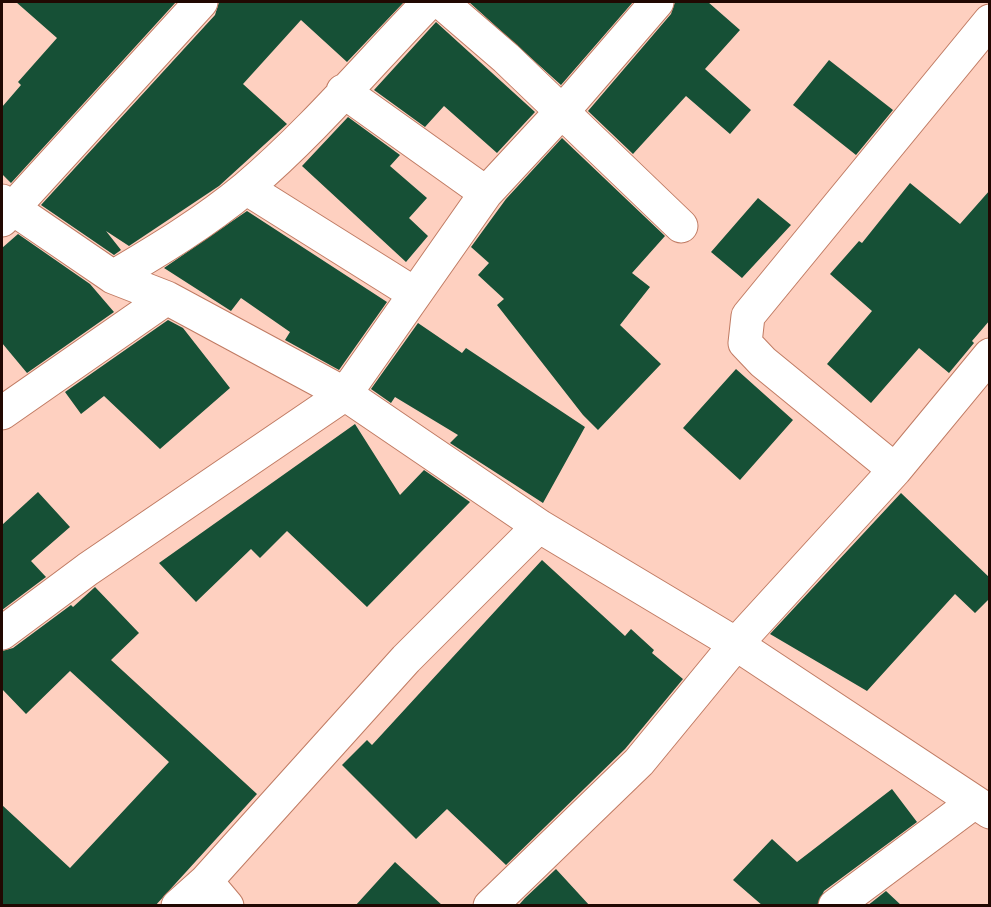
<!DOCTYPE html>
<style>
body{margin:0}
#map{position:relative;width:991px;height:907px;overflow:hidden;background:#fed0c0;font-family:Mulish,sans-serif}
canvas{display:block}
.frame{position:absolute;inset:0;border:3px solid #210802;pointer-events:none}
</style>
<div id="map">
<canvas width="991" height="907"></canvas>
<div class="frame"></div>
</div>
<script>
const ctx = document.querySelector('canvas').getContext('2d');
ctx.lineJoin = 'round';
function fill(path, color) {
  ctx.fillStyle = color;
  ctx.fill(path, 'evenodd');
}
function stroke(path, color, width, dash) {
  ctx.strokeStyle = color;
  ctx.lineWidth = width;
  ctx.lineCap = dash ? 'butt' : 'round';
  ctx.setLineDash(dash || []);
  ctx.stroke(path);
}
fill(new Path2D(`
 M16 2H176L11 183 2 174V107L21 85 18 82 57 38Z
 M219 2H404L347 62 301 20 243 84 287 124 219 186 129 246 106 231 121 250 114 255 41 205 215 15Z
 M469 2H633L561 85Z
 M675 2H708L740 30 705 69 751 110 730 134 686 96 633 154 588 111 671 14Z
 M436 22 535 112 497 153 444 106 425 127 374 90Z
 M829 60 893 110 856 155 793 105Z
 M348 117 400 155 390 166 427 198 409 218 428 236 406 262 302 166Z
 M562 138 665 236 632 273 650 287 620 325 661 364 598 430 583 415 497 305 504 299 478 275 489 263 471 247 506 199Z
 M910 183 960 224 990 190V320L972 341 974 343 949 373 919 348 871 403 827 364 872 311 830 274 859 241 862 243Z
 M758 198 791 225 742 278 711 252Z
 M247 211 387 302 339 370 285 340 290 332 241 298 231 311 164 268Z
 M18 234 90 284 114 312 27 373 2 343V248Z
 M168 320 183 328 230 388 160 449 104 396 81 414 65 392Z
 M418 323 462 353 466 348 585 427 543 503 450 443 458 435 395 397 391 403 371 389Z
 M736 369 793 420 740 480 683 428Z
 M355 424 400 495 424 470 470 502 367 607 287 531 260 558 251 549 196 602 159 563Z
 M38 492 70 527 31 561 46 577 2 610V525Z
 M901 493 990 578V598L975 613 955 594 867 691 770 634Z
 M542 560 625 636 631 629 654 650 652 653 683 679 625 749 506 865 447 809 416 839 342 765 367 740 372 745Z
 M95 587 139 633 111 660 257 794 155 906H2V805L70 868 169 762 70 671 26 714 2 689V651L13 648 71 605 73 607Z
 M892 789 917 822 824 891 817 906H763L733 880 772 839 797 862Z
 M395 862 443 906H355Z
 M556 869 590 906H518L525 898Z
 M886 891 902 906H867Z`), '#165036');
const street = new Path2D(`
 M441 2 506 58 681 226
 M343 91 486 193
 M246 188 415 294
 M2 201 113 277 167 298 345 394 539 526 736 644 990 812
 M2 220 201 2
 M113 277C159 250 205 222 246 188 312 132 369 64 429 2
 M2 413 167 298
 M895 470 763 362 745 343 748 316 990 21
 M2 633 88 569 345 394 486 193 575 97 657 2
 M206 881 227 906
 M178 906 206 881 406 659 539 526
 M490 906 639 762 736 644 895 470 990 355
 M835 906 973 803`);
stroke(street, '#c07b63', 35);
stroke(street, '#fff', 33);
</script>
